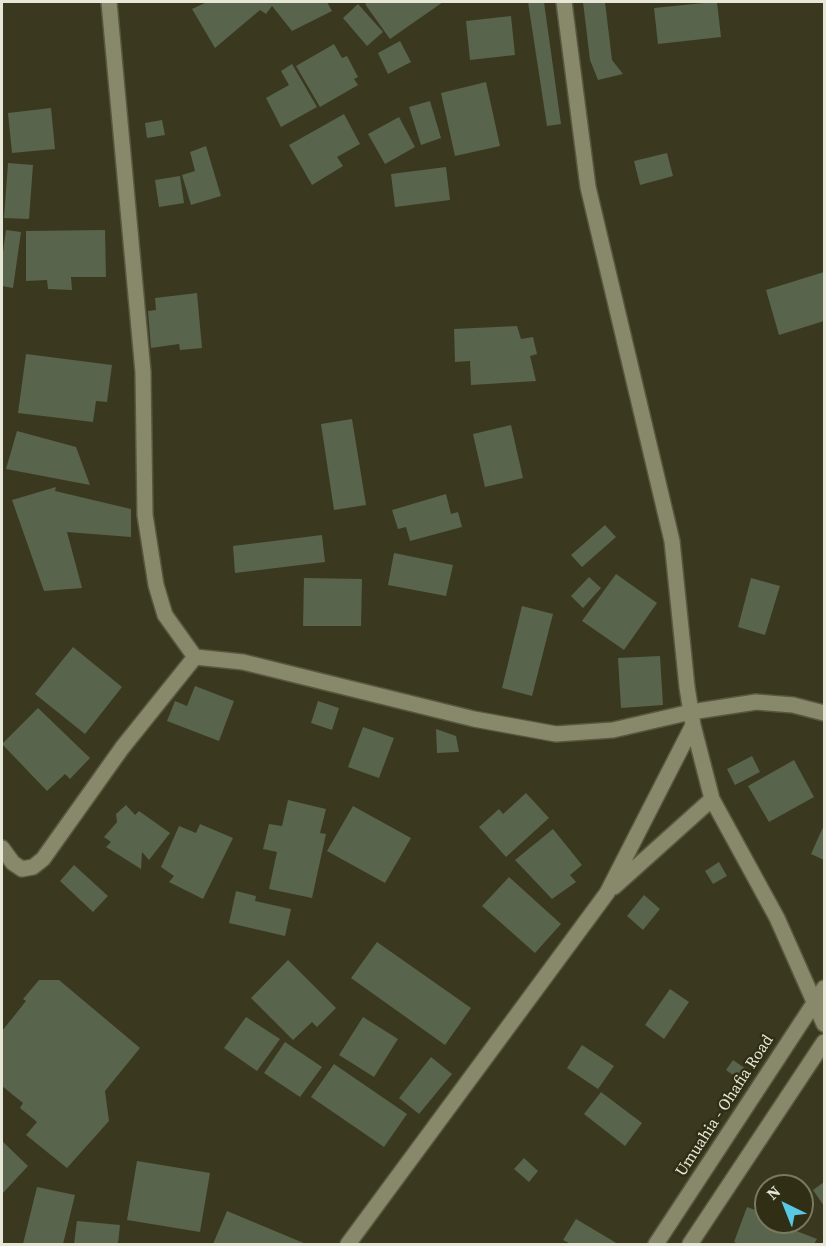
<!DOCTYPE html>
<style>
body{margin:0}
#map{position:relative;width:826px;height:1246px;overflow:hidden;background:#3a391f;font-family:"Source Serif 4",serif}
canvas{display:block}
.frame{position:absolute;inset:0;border:3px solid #e7e7d7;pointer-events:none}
.north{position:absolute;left:754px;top:1174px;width:60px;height:60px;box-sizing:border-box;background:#302f15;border:2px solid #797963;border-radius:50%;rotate:317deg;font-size:16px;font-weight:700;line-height:24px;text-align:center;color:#e7e7d7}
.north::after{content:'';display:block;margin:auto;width:21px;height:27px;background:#59c8e4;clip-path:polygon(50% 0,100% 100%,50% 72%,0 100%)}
</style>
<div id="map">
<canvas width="826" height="1246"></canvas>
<div class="frame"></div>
<div class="north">N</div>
</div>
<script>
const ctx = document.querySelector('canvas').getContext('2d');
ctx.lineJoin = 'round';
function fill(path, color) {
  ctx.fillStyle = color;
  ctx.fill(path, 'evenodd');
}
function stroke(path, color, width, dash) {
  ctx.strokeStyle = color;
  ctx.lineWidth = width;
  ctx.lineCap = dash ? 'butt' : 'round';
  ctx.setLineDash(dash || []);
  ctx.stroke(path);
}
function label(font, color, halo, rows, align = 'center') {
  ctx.font = font + ' "Source Serif 4",serif';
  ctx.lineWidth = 5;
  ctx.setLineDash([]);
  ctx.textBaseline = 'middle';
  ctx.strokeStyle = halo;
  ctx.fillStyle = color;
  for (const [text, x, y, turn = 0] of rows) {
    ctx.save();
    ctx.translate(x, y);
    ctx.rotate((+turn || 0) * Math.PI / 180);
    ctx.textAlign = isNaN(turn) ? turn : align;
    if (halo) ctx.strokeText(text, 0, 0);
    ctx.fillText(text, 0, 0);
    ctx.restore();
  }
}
fill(new Path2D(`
 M207 2H327L332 11 292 31 272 6 266 14 260 10 215 48 192 9Z
 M368 2H443L390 39 365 4Z
 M528 2H544L561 124 547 126Z
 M583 2H605L612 60 623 74 598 80 590 60Z
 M714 2H717L721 37 658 44 654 8Z
 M358 4 383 32 367 46 343 18Z
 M511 16 515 55 470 60 466 21Z
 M400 41 411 62 388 74 378 53Z
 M334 44 342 58 347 56 358 77 354 79 358 85 320 107 296 66Z
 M292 64 317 107 281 127 266 98 289 85 281 71Z
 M486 82 500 146 455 156 441 93Z
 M430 101 441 138 421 145 409 107Z
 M51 108 55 149 12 153 8 113Z
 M344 114 360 144 337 157 343 166 312 185 289 145Z
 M399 117 415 147 385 164 368 134Z
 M162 120 165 135 147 138 145 123Z
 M206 146 221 196 191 205 182 175 195 171 190 152Z
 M667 153 673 176 640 185 634 161Z
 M8 163 33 165 29 219 4 218Z
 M446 167 450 200 395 207 391 174Z
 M180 176 184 203 159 207 155 180Z
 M6 230 21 232 13 288 2 286V259Z
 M105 230 106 277H71L72 290 48 289 47 280 26 281V231Z
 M824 272V321L779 335 766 290Z
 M197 293 202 348 180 350 179 344 151 348 148 311 156 310 155 298Z
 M517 326 521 339 533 337 537 354 530 356 536 381 471 385 470 361 455 362 454 329Z
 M26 354 112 365 107 402 96 401 93 422 18 413Z
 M352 419 366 505 334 510 321 424Z
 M511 425 523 478 485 487 473 434Z
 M17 431 76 447 90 485 6 469Z
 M56 487 55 491 131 509V537L67 532 82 588 44 591 12 500Z
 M446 494 451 514 458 512 462 527 410 541 406 527 398 529 392 510Z
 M605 525 616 537 582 567 571 555Z
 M322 535 325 562 235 573 233 546Z
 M394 553 453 565 446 596 388 585Z
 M616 574 657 603 624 650 582 621Z
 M589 577 601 588 583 608 571 596Z
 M304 578 362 579 361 626H303Z
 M751 578 780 586 765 635 738 627Z
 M522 606 553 614 532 696 502 688Z
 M73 647 122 687 85 734 35 694Z
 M660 656 663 705 621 708 618 658Z
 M195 686 234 701 219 741 167 721 175 701 187 706Z
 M318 701 339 708 332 730 311 723Z
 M38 708 90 758 70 779 65 774 47 791 2 744Z
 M363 727 394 738 379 778 348 767Z
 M436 729 456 736 459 752 437 753Z
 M752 756 760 772 735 785 727 769Z
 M794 760 814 797 769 822 748 786Z
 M526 793 549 818 506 857 479 827 499 809 503 814Z
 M288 800 326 809 320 833 326 834 312 898 269 889 277 852 263 849 269 824 282 826Z
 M126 805 135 815 139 811 170 833 149 860 142 852 141 869 106 847 111 842 104 837 117 822 116 814Z
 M353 806 411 838 385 883 327 851Z
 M200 824 233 838 203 899 169 882 174 876 161 867 179 826 196 833Z
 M824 825V860L811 854Z
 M553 829 582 865 570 875 576 882 552 899 515 860Z
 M719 862 727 876 713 884 705 871Z
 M74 865 108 896 93 912 60 881Z
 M509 877 561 924 535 953 482 906Z
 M236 891 256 896 255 901 291 909 285 936 229 923Z
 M644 895 660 909 643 930 627 916Z
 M377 942 471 1008 445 1045 351 978Z
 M288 960 336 1008 317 1027 312 1022 293 1040 251 998Z
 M39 980H59L140 1048 105 1091 109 1121 67 1168 26 1135 37 1122 20 1108 23 1103 2 1086V1031L26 1001 23 999Z
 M670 989 689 1002 664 1039 645 1025Z
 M246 1017 280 1039 257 1071 224 1048Z
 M363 1017 398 1039 374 1077 339 1055Z
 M285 1042 322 1067 300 1097 264 1073Z
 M582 1045 614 1066 598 1089 567 1068Z
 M431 1057 452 1074 419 1114 399 1098Z
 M733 1060 752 1073 745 1083 726 1070Z
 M334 1064 407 1114 384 1147 311 1097Z
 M601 1092 642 1123 625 1146 584 1114Z
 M2 1141 28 1166 2 1194Z
 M524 1158 538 1171 529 1182 514 1169Z
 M137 1161 210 1173 200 1232 127 1220Z
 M824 1182V1206L813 1190Z
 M37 1187 75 1195 63 1244H23Z
 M747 1207 766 1214V1222H786L796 1226 794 1230 817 1239 814 1244H739L734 1242Z
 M227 1211 306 1244H213Z
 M576 1219 618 1244H571L563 1240Z
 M77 1221 120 1225 118 1244H74Z`), '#58644b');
const street = new Path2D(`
 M109 2 143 372 145 515 156 585 165 615 195 657 243 662 474 719 556 734 613 730 691 712 756 702 793 705 824 713
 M2 848 13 863 22 869 33 867 43 859 122 748 195 657`);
const secondary = new Path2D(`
 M564 2 588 187 672 541 687 687 693 725 712 799 777 918 824 1024
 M614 887 712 799
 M348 1244 607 893 693 725
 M656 1244 824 988
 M690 1244 824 1042`);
stroke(street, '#585841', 18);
stroke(secondary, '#585841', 18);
stroke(street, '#88886b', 15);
stroke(secondary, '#88886b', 15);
label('16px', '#e7e7d7', '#302f15', [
 ["Umuahia - Ohafia Road",725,1106,-57]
]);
</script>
